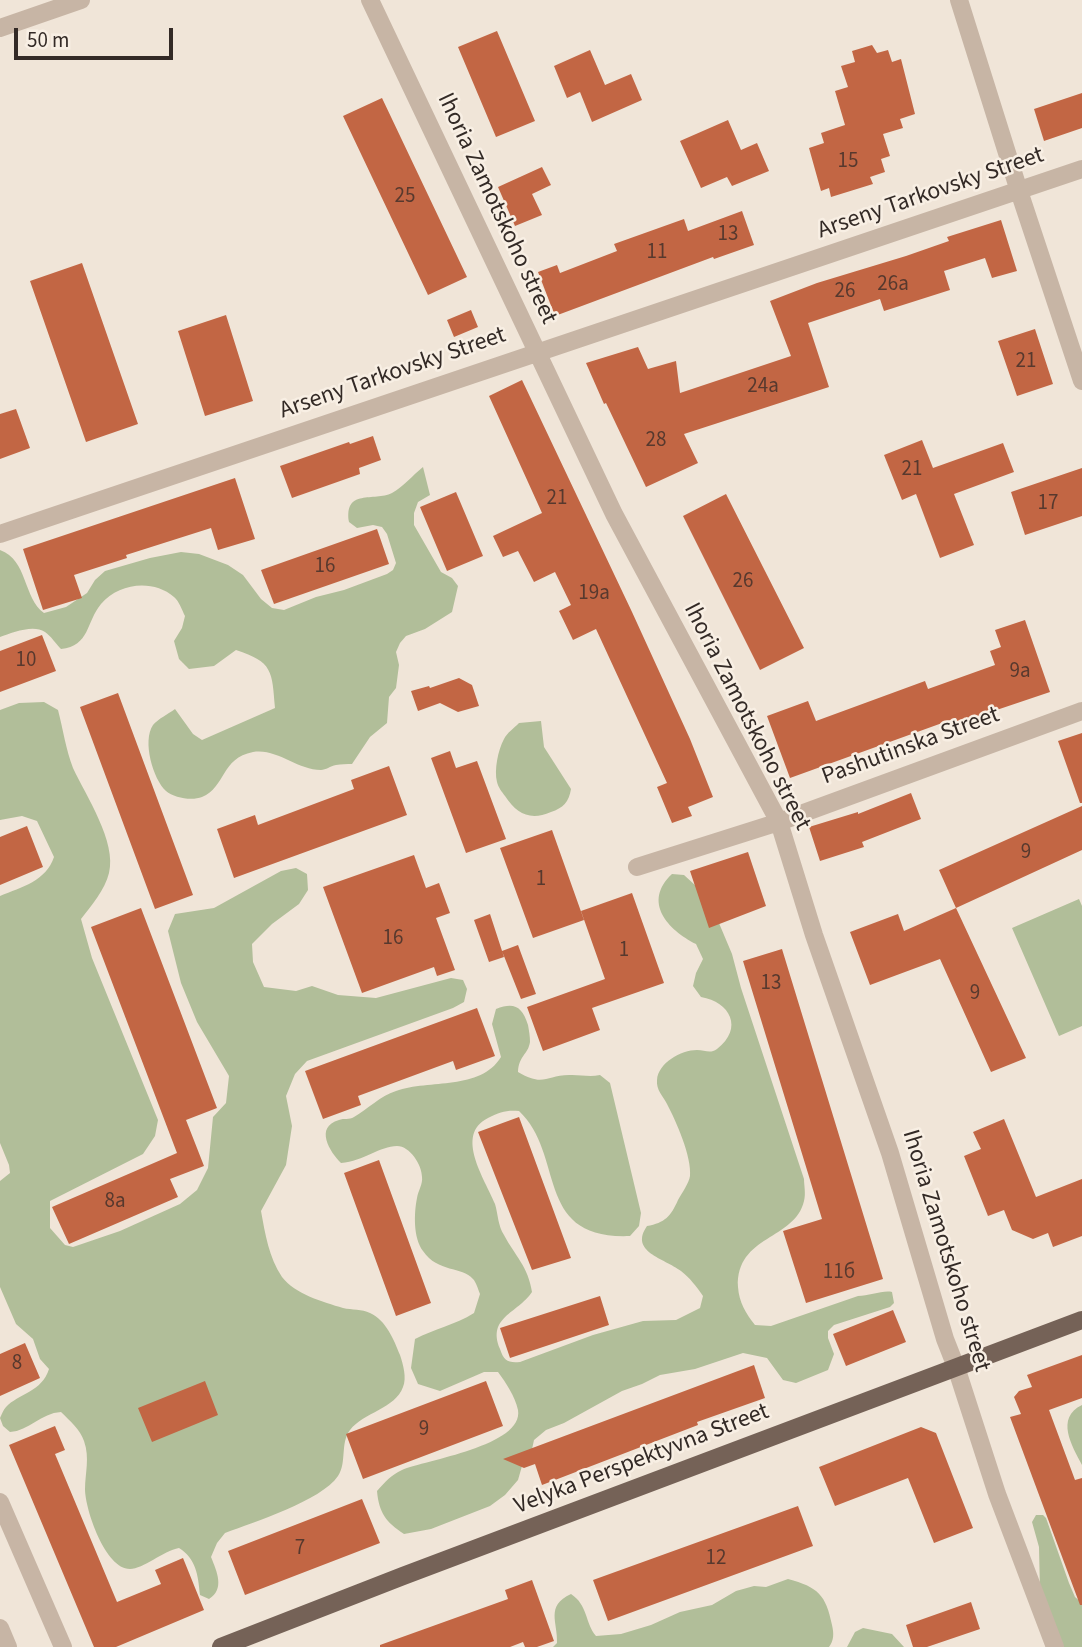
<!DOCTYPE html>
<meta charset="utf-8">
<style>
body{margin:0}
#map{position:relative;width:1082px;height:1647px;overflow:hidden;background:#f0e5d8;font-family:"Source Sans 3",sans-serif}
canvas{display:block}
.scale{position:absolute;left:14px;top:28px;width:159px;height:32px;box-sizing:border-box;border:4px solid #332a26;border-top:0;padding-left:9px;font-size:21px;line-height:24px;white-space:nowrap;color:#332a26;-webkit-text-stroke:5px #f8efe4;paint-order:stroke}
</style>
<div id="map">
<canvas width="1082" height="1647"></canvas>
<div class="scale">50 m</div>
</div>
<script>
const ctx = document.querySelector('canvas').getContext('2d');
ctx.lineJoin = 'round';
function fill(path, color) {
  ctx.fillStyle = color;
  ctx.fill(path, 'evenodd');
}
function stroke(path, color, width, dash) {
  ctx.strokeStyle = color;
  ctx.lineWidth = width;
  ctx.lineCap = dash ? 'butt' : 'round';
  ctx.setLineDash(dash || []);
  ctx.stroke(path);
}
function label(font, color, halo, rows, align = 'center') {
  ctx.font = font + ' "Source Sans 3",sans-serif';
  ctx.lineWidth = 5;
  ctx.setLineDash([]);
  ctx.textBaseline = 'middle';
  ctx.strokeStyle = halo;
  ctx.fillStyle = color;
  for (const [text, x, y, turn = 0] of rows) {
    ctx.save();
    ctx.translate(x, y);
    ctx.rotate((+turn || 0) * Math.PI / 180);
    ctx.textAlign = isNaN(turn) ? turn : align;
    if (halo) ctx.strokeText(text, 0, 0);
    ctx.fillText(text, 0, 0);
    ctx.restore();
  }
}
fill(new Path2D(`
 M423 467 430 495 418 502 414 513V525L441 572 452 578 458 586 452 612 425 629 406 636 400 643 396 652 399 665 396 688 389 697 387 723 370 737 352 764C347 764 341 764 336 765 330 766 326 770 321 770 297 770 277 748 253 752 221 758 226 787 202 797 192 801 174 798 166 791 153 779 142 741 153 725 158 719 168 714 175 709L193 734 202 740 275 708C272 671 273 662 236 650L214 666 189 669 179 659 174 641 182 628 185 616C182 610 179 601 174 597 153 579 119 583 101 604 86 622 90 646 61 649 56 644 51 636 45 632 33 624 12 633 0 637V550C28 560 23 598 44 613L66 607 87 593 95 580 105 571 150 558 181 552 199 554 228 565 243 575 261 599 272 608 284 610 316 597 344 590 387 574 393 570 396 563 387 534 382 527 373 525 357 528 349 522C344 488 374 502 392 493 403 487 413 475 423 467Z
 M44 702 58 710C63 729 66 750 73 768 86 796 117 842 109 873 105 890 91 906 81 919L92 958 158 1120 155 1136 143 1154 50 1201V1228L65 1245 73 1247 120 1231 180 1204 197 1190 208 1168 213 1117 226 1103 229 1076 197 1022 181 983 168 931 175 914 214 908 281 871 296 868 307 874 308 890 299 904 272 924 252 944 253 962 264 987 296 991 312 986 338 995 376 998 451 978 463 980 467 989 464 1002 453 1008 307 1061 295 1074 286 1096 292 1126 286 1165 261 1211C265 1233 269 1258 282 1277 295 1294 323 1302 343 1308 352 1310 362 1309 370 1313 386 1320 394 1340 400 1355 403 1364 407 1378 403 1387 395 1409 364 1412 350 1430 340 1443 347 1463 338 1476 321 1501 254 1522 225 1533L217 1543 211 1557C217 1572 225 1589 209 1599L200 1595C198 1574 196 1559 179 1548 163 1551 143 1569 130 1569 105 1569 85 1509 85 1489 85 1473 90 1458 84 1441 80 1429 70 1421 61 1412 41 1413 29 1431 10 1432L3 1426 0 1418C2 1414 3 1410 6 1407 18 1394 42 1392 49 1369L40 1359 33 1339 16 1324 0 1287V1181L10 1173 9 1165 0 1143V896C22 887 46 881 54 857L37 821 22 816 0 820V710L19 703Z
 M541 721 544 747 571 789C569 802 563 808 551 812 530 821 517 814 505 796 502 792 498 787 497 782 494 770 498 750 504 739 507 733 514 728 519 723Z
 M672 874 684 875 708 897 732 954 741 988 804 1179C804 1185 806 1194 804 1201 795 1240 736 1235 738 1287 739 1302 746 1314 755 1325L771 1326 858 1296C869 1296 883 1290 892 1292L894 1303 890 1307 834 1325 828 1331V1338L834 1354 828 1370 796 1383 783 1380 767 1358 743 1353 695 1369 660 1375 642 1384 622 1391 564 1423 546 1430 534 1440 531 1454 522 1466 518 1480 505 1495 490 1506 431 1529 404 1534C386 1522 379 1513 377 1491 385 1482 391 1475 402 1470 425 1460 524 1446 518 1410 515 1396 506 1383 498 1372H484L440 1391 418 1384 411 1368 415 1339C434 1329 455 1325 474 1313L480 1294C478 1289 476 1282 473 1279 462 1266 438 1273 423 1251 413 1238 414 1213 417 1198 418 1191 423 1184 422 1177 422 1165 410 1146 397 1146 380 1146 364 1161 341 1163 330 1152 314 1127 339 1120 344 1118 349 1120 354 1117 368 1109 380 1096 396 1091 430 1079 480 1091 501 1057L492 1024 496 1009C514 1002 522 1006 528 1025 529 1031 530 1036 530 1042 528 1055 519 1055 518 1072 545 1088 546 1074 572 1075 582 1075 590 1077 600 1075L610 1083 641 1213 639 1226 630 1236C533 1240 566 1155 519 1111 506 1110 500 1112 488 1118 454 1135 485 1179 495 1204 498 1214 498 1226 504 1235 515 1256 528 1266 532 1292 517 1314 487 1317 500 1349 504 1361 508 1363 520 1362L593 1335 643 1321 676 1320 700 1308 703 1296C696 1286 690 1278 681 1271 664 1258 629 1252 647 1226 665 1223 671 1216 678 1200 682 1193 689 1183 690 1176 692 1157 676 1121 667 1104 663 1096 656 1090 657 1080 658 1063 681 1050 697 1050 705 1050 710 1054 717 1049 744 1028 730 1002 701 997L693 986 696 973 703 959 696 944C668 930 642 902 672 874Z
 M1079 899 1082 906V1026L1059 1036 1012 928Z
 M1082 1405V1465C1072 1446 1055 1418 1082 1405Z
 M1036 1515H1043L1046 1518 1069 1583 1075 1597 1082 1603V1647H1064L1051 1627 1040 1591 1039 1547 1032 1522Z
 M788 1579C818 1587 826 1595 832 1625 834 1634 834 1640 829 1647H553L557 1643C558 1622 545 1606 571 1594 588 1605 585 1623 596 1636L621 1634 651 1625 680 1612 712 1605 736 1591 754 1586 766 1587Z
 M863 1628 892 1634 904 1647H847L855 1632Z`), '#b1be99');
fill(new Path2D(`
 M497 31 535 121 496 137 458 47Z
 M872 45 877 53 888 50 892 62 901 59 915 114 900 119 903 128 883 134 890 156 881 159 885 172 870 177 873 184 831 197 829 188 821 191 809 148 824 143 821 133 845 125 835 91 848 87 841 66 855 62 852 51Z
 M590 50 605 85 631 74 642 100 592 122 580 92 567 98 554 66Z
 M1082 93V128L1044 141 1034 109Z
 M382 98 467 277 428 295 343 116Z
 M728 120 741 150 757 143 769 171 732 186 727 177 701 188 680 141Z
 M542 167 551 185 532 194 542 215 515 226 498 187Z
 M742 211 754 245 714 259 713 257 555 316 538 272 557 265 560 273 617 251 614 244 684 219 688 231Z
 M1001 220 1017 271 992 278 985 258 944 271 950 290 884 311 880 299 808 323 829 387 684 434 698 463 646 487 606 403 604 404 586 363 638 347 648 369 676 361 680 393 791 356 770 301 817 283 906 256 949 241 947 237Z
 M82 263 138 424 86 442 30 281Z
 M471 310 478 327 454 337 447 320Z
 M226 315 253 401 205 416 178 331Z
 M1035 329 1053 384 1017 396 998 341Z
 M522 380 632 612 690 739 713 797 688 807 692 816 672 823 657 787 667 783 596 629 573 640 559 611 571 605 555 572 534 582 518 551 503 557 493 536 542 513 489 396Z
 M16 409 30 448 0 459V414Z
 M373 436 381 460 359 468 360 474 292 498 280 466 349 442 350 444Z
 M922 440 933 468 1003 443 1014 472 954 494 974 545 940 558 916 494 902 500 884 455Z
 M1082 468V516L1025 535 1011 492Z
 M235 478 255 539 218 550 211 528 126 555 127 558 74 575 82 598 43 610 23 549Z
 M456 492 483 556 447 571 420 507Z
 M726 494 804 648 760 670 683 516Z
 M377 529 389 564 274 604 261 570Z
 M1025 620 1050 692 958 723 956 718 790 778 767 716 808 701 816 721 925 681 928 689 995 665 990 651 1001 647 995 630Z
 M42 635 56 671 0 692V651Z
 M459 678 472 685 479 706 458 712 440 703 418 711 411 691 429 686 430 688Z
 M118 693 193 895 155 909 80 707Z
 M1082 733V803H1080L1058 741Z
 M450 751 456 768 477 761 506 839 466 853 431 758Z
 M389 766 407 815 234 878 217 829 255 815 258 825 354 789 351 780Z
 M911 793 921 819 862 842 864 847 820 861 809 827 858 812V814Z
 M1082 806V850L956 908 1026 1058 991 1072 940 959 870 985 850 932 898 914 904 931 956 908 939 870Z
 M27 826 43 867 0 885V837Z
 M552 830 584 920 533 938 500 848Z
 M748 852 766 906 709 928 690 871Z
 M414 855 426 888 439 883 450 913 436 918 455 970 437 976 434 967 362 993 323 887Z
 M632 893 664 983 592 1008 600 1030 543 1051 527 1007 605 979 581 911Z
 M141 908 217 1108 186 1120 204 1166 170 1179 178 1197 69 1244 52 1207 177 1153 91 927Z
 M490 914 504 957 489 962 474 920Z
 M518 945 536 994 521 999 502 951Z
 M782 949 883 1279 806 1303 783 1231 822 1219 743 961Z
 M477 1008 495 1056 456 1070 453 1061 358 1096 361 1105 323 1119 305 1071Z
 M519 1117 571 1258 532 1270 478 1132Z
 M1004 1119 1036 1197 1082 1179V1236L1053 1247 1048 1233 1033 1239 1012 1230 1004 1210 988 1216 964 1156 981 1149 973 1132Z
 M379 1160 431 1303 396 1316 344 1173Z
 M600 1296 609 1325 510 1358 500 1328Z
 M893 1310 906 1342 846 1366 833 1334Z
 M25 1343 40 1378 0 1396V1354Z
 M1082 1355V1398L1049 1410 1075 1480 1082 1478V1605H1080L1010 1417 1021 1414 1014 1397 1019 1391 1032 1387 1027 1375Z
 M754 1365 765 1398 697 1422 698 1425 542 1485 535 1464 524 1468 503 1459Z
 M205 1381 218 1415 152 1442 138 1408Z
 M486 1381 503 1426 363 1479 346 1434Z
 M55 1426 65 1450 55 1454 117 1602 161 1584 155 1570 183 1558 204 1610 116 1647H94L9 1445Z
 M921 1427 936 1433 973 1528 934 1543 908 1478 835 1506 819 1467Z
 M362 1499 380 1543 245 1595 228 1551Z
 M798 1506 813 1546 608 1621 593 1580Z
 M532 1580 554 1641 537 1647H525L523 1642 510 1647H380V1645L508 1599 505 1590Z
 M971 1602 980 1629 927 1647H913L906 1625Z`), '#c26644');
stroke(new Path2D(`
 M370 0 614 514 779 822 814 935 890 1153 945 1339 956 1367 997 1494 1055 1647
 M959 0 1019 191 1082 381
 M0 28 81 0
 M0 534 1082 169
 M637 867 779 822 1082 711
 M0 1502 63 1647
 M0 1628 8 1647`), '#c7b5a5', 18);
stroke(new Path2D(`
 M221 1647 403 1576 1082 1320`), '#756257', 18);
label('21px', '#57392e', null, [
 ["15",848,162],
 ["25",405,197],
 ["13",728,235],
 ["11",657,253],
 ["26а",893,285],
 ["26",845,292],
 ["21",1026,362],
 ["24а",763,387],
 ["28",656,441],
 ["21",912,470],
 ["21",557,499],
 ["17",1048,504],
 ["16",325,567],
 ["26",743,582],
 ["19а",594,594],
 ["10",26,661],
 ["9а",1020,672],
 ["9",1026,853],
 ["1",541,880],
 ["16",393,939],
 ["1",624,951],
 ["13",771,984],
 ["9",975,994],
 ["8а",115,1202],
 ["11б",839,1273],
 ["8",17,1364],
 ["9",424,1430],
 ["7",300,1549],
 ["12",716,1559]
]);
label('24px', '#332a26', '#f8efe4', [
 ["Arseny Tarkovsky Street",931,194,-19],
 ["Ihoria Zamotskoho street",496,209,65],
 ["Arseny Tarkovsky Street",393,374,-19],
 ["Ihoria Zamotskoho street",746,717,63],
 ["Pashutinska Street",911,747,-20],
 ["Ihoria Zamotskoho street",945,1251,73],
 ["Velyka Perspektyvna Street",642,1460,-21]
]);
</script>
